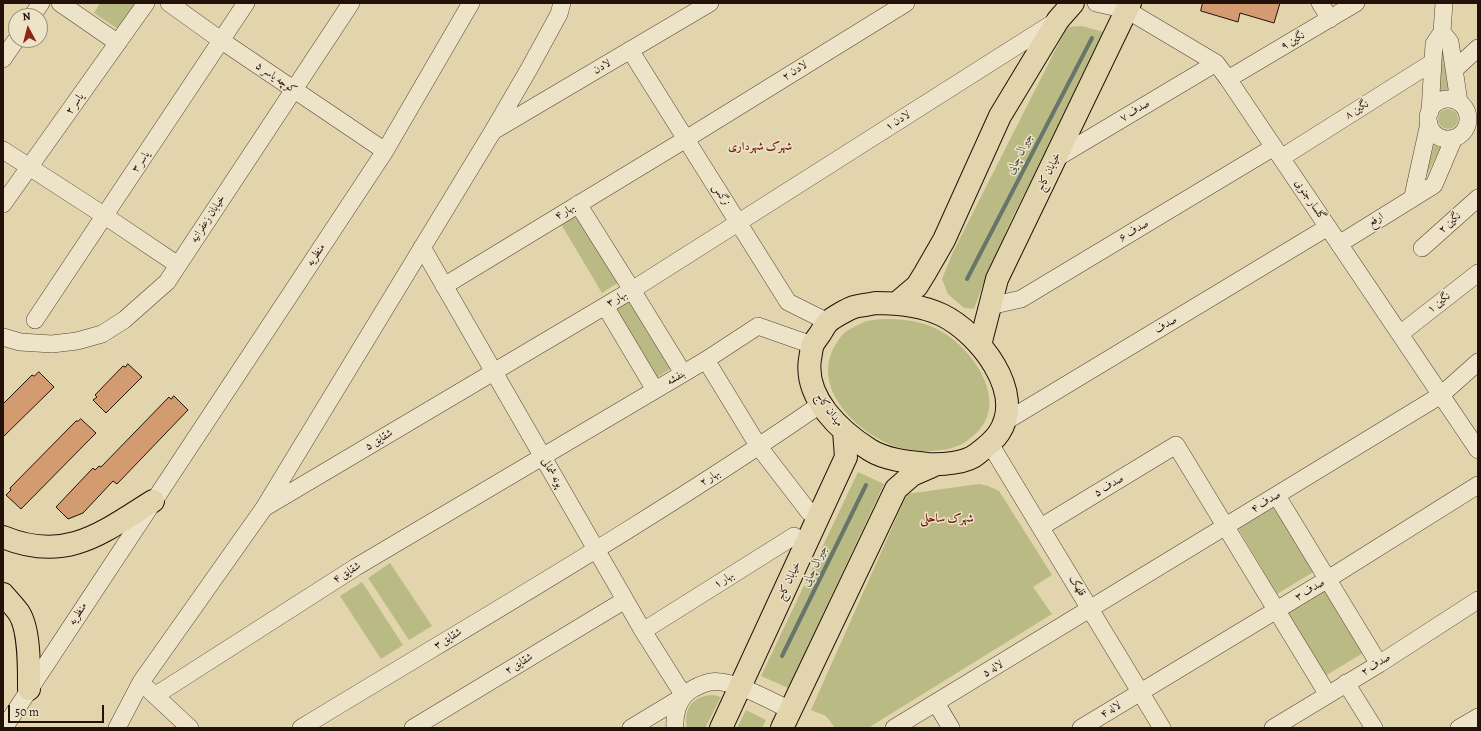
<!DOCTYPE html>
<meta charset="utf-8">
<style>
body{margin:0}
#map{position:relative;width:1481px;height:731px;overflow:hidden;background:#e2d4ac;font-family:Alegreya,serif}
canvas{display:block}
.frame{position:absolute;inset:0;border:4px solid #241109;pointer-events:none}
.north{position:absolute;left:8px;top:8px;width:40px;height:40px;box-sizing:border-box;background:#ece3c9;border:1px solid #9c8f7c;border-radius:50%;rotate:353deg;font-size:11px;font-weight:700;line-height:16px;text-align:center;color:#241109}
.north::after{content:'';display:block;margin:auto;width:14px;height:18px;background:#8f2418;clip-path:polygon(50% 0,100% 100%,50% 72%,0 100%)}
.scale{position:absolute;left:8px;top:705px;width:96px;height:18px;box-sizing:border-box;border:2px solid #241109;border-top:0;padding-left:5px;font-size:12px;line-height:14px;white-space:nowrap;color:#241109;-webkit-text-stroke:3px #ece3c9;paint-order:stroke}
</style>
<div id="map">
<canvas width="1481" height="731"></canvas>
<div class="frame"></div>
<div class="north">N</div>
<div class="scale">50 m</div>
</div>
<script>
const ctx = document.querySelector('canvas').getContext('2d');
ctx.lineJoin = 'round';
function fill(path, color) {
  ctx.fillStyle = color;
  ctx.fill(path, 'evenodd');
}
function stroke(path, color, width, dash) {
  ctx.strokeStyle = color;
  ctx.lineWidth = width;
  ctx.lineCap = dash ? 'butt' : 'round';
  ctx.setLineDash(dash || []);
  ctx.stroke(path);
}
function label(font, color, halo, rows, align = 'center') {
  ctx.font = font + ' Alegreya,Amiri,serif';
  ctx.lineWidth = 3;
  ctx.setLineDash([]);
  ctx.textBaseline = 'middle';
  ctx.strokeStyle = halo;
  ctx.fillStyle = color;
  for (const [text, x, y, turn = 0] of rows) {
    ctx.save();
    ctx.translate(x, y);
    ctx.rotate((+turn || 0) * Math.PI / 180);
    ctx.textAlign = isNaN(turn) ? turn : align;
    if (halo) ctx.strokeText(text, 0, 0);
    ctx.fillText(text, 0, 0);
    ctx.restore();
  }
}
fill(new Path2D(`
 M100 3H136L118 29 94 13Z
 M1082 26 1107 33 1012 218 984 282 974 309 964 308 948 294 942 279 953 252 1067 27Z
 M1442 47 1449 90 1440 91Z
 M1438 119a10 10 0 1 1 20 0a10 10 0 1 1-20 0Z
 M1434 145 1441 147 1425 178Z
 M577 214 619 282 602 293 561 224Z
 M631 299 673 367 656 378 614 309Z
 M882 319C901 319 920 320 937 329 972 346 1013 404 973 436 966 442 961 445 952 448 937 452 920 452 905 449 863 440 807 389 836 344 838 341 840 337 843 334 847 330 858 325 864 322 869 320 876 320 882 319Z
 M858 472 884 484 788 688 761 676Z
 M979 484 988 486 999 491 1052 575 1033 587 1052 614 868 728H835L826 716 811 710 907 494Z
 M1276 505 1315 571 1277 594 1238 528Z
 M390 563 432 626 409 640 368 578Z
 M362 582 403 645 381 659 340 596Z
 M1324 587 1363 653 1325 676 1286 610Z
 M713 695 721 697 705 728H687C683 708 693 696 713 695Z
 M746 710 766 720 762 728H737Z`), '#babb84');
stroke(new Path2D(`
 M967 279 1092 38
 M782 656 866 485`), '#68756b', 4);
const building = new Path2D(`
 M1203 3H1280L1274 23 1240 13 1238 22 1201 11Z
 M128 364 142 377 106 413 93 400 97 397 95 395 123 366 125 367Z
 M39 372 54 387 3 437V404L32 375 34 376Z
 M174 396 188 410 117 484 113 481 83 513 68 519 56 507 93 468 95 470 99 466 101 467 169 397 171 399Z
 M81 419 96 433 21 509 6 495 11 490 10 488 76 421H78Z`);
fill(building, '#d29c70');
stroke(building, '#241109', 1);
const minor = new Path2D(`
 M60 3 118 43
 M169 3 222 41 385 151
 M1096 3 1127 10 1216 63 1228 79 1478 450
 M1320 3 1330 19
 M32 16 41 3
 M1442 32 1450 42 1459 102
 M630 50 788 302 828 322
 M3 59 16 40
 M1454 70 1478 48
 M1228 79 1356 3
 M1428 119a20 20 0 1 1 40 0a20 20 0 1 1-40 0Z
 M1430 112 1434 44 1442 32 1444 3
 M495 130 710 3
 M3 150 105 216 178 265
 M1281 158 1433 62
 M1055 159 1216 63
 M1413 196 1429 123
 M3 204 146 3
 M578 204 632 290 683 373
 M1339 244 1434 185 1454 138
 M422 247 643 631 684 696 631 728
 M1422 248 1478 198
 M444 286 686 139 906 3
 M605 306 655 390
 M990 306 1021 299 1274 147
 M35 320 246 3
 M1400 334 1478 273
 M3 337 20 342 52 344 77 341 102 334 124 320 167 282 351 3
 M706 360 759 447 809 512 818 518
 M1003 423 1328 227
 M990 444 1162 728
 M1277 496 1379 664
 M264 508 632 290 1056 21
 M1041 527 1176 445 1328 695
 M643 631 794 536 806 543
 M1346 683 1374 728
 M148 689 190 728
 M156 695 356 567 706 360 758 326 812 345
 M936 703 951 728
 M4 728 385 151 471 3
 M117 728 141 682 264 508 493 131 529 69 559 14 562 3
 M301 728C475 622 653 520 821 404
 M413 728 625 600
 M675 728C674 715 678 700 688 692 695 687 702 684 710 682 731 678 771 701 790 710
 M894 728 1441 395 1478 362
 M1081 728 1328 579 1478 485
 M1273 728 1379 664 1478 600
 M1459 728 1478 717`);
const major = new Path2D(`
 M875 303C899 303 921 305 942 315 979 333 1026 392 999 433 993 442 985 448 977 454 967 463 941 465 928 464 909 462 886 460 870 450 840 431 804 398 810 359 811 355 811 349 813 344 815 341 817 338 820 334 822 331 825 325 828 322 832 318 848 309 854 307 861 305 868 305 875 303Z
 M897 303 917 286 925 273 944 240 1000 116 1058 20 1073 3
 M980 345 997 279 1130 3
 M3 537C66 563 102 533 153 501
 M3 594C8 600 14 606 19 613 30 630 29 669 29 689
 M721 728 846 457 844 431
 M782 728 896 489 912 475 935 465`);
stroke(minor, '#544232', 18);
stroke(major, '#241109', 24);
stroke(minor, '#ece3c9', 17);
stroke(major, '#e2d4ac', 22);
label('11px', '#241109', '#ece3c9', [
 ["نگین ۹",1293,41,-30],
 ["لادن",602,67,-30],
 ["لادن ۲",795,71,-32],
 ["کوچه یاسر ۵",276,78,34],
 ["یاسر ۲",75,104,-54],
 ["نگین ۸",1357,110,-32],
 ["صدف ۷",1135,111,-31],
 ["لادن ۱",898,121,-32],
 ["یاسر ۳",141,162,-56],
 ["خیابان کاج",1049,172,-64],
 ["نرگس",721,195,58],
 ["گلسار جنوبی",1310,200,56],
 ["بهار ۴",565,212,-31],
 ["خیابان زعفرانیه",208,219,-57],
 ["ارفع",1376,220,-33],
 ["نگین ۲",1450,223,-42],
 ["صدف ۶",1134,231,-31],
 ["منظریه",316,255,-56],
 ["بهار ۳",617,299,-30],
 ["نگین ۱",1439,303,-38],
 ["صدف",1166,325,-31],
 ["بنفشه",676,378,-31],
 ["میدان کاج",829,410,54],
 ["شقایق ۵",379,440,-31],
 ["پونه شمالی",552,473,60],
 ["بهار ۲",710,478,-32],
 ["صدف ۵",1109,486,-31],
 ["صدف ۴",1266,502,-31],
 ["شقایق ۴",347,573,-32],
 ["بهار ۱",724,580,-32],
 ["خیابان کاج",789,581,-65],
 ["قلهک",1077,586,59],
 ["صدف ۳",1310,590,-31],
 ["منظریه",78,614,-57],
 ["شقایق ۳",448,639,-31],
 ["شقایق ۲",519,664,-31],
 ["صدف ۲",1376,665,-32],
 ["لاله ۵",993,669,-31],
 ["لاله ۴",1111,710,-31]
]);
label('bold 12px', '#7a1f14', '#ece3c9', [
 ["شهرک شهرداری",760,147],
 ["شهرک ساحلی",947,519]
]);
label('italic 12px', '#4c4b42', '#ece3c9', [
 ["جیرال چایی",1020,154,-63],
 ["جیرال چایی",815,566,-64]
]);
</script>
